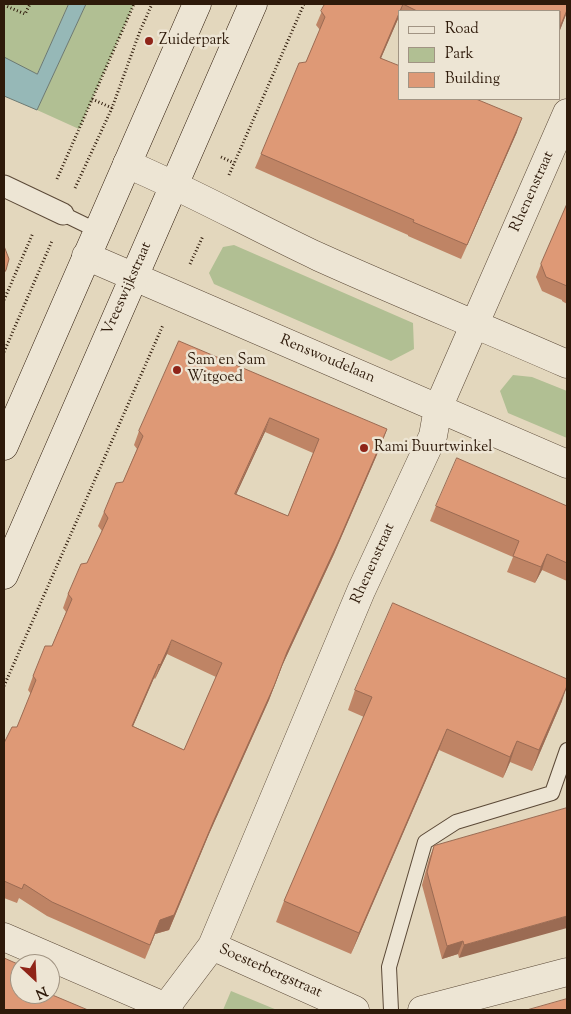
<!DOCTYPE html>
<style>
body{margin:0}
#map{position:relative;width:571px;height:1014px;overflow:hidden;background:#e3d7bd;font-family:"Sorts Mill Goudy",serif}
canvas{display:block}
.frame{position:absolute;inset:0;border:5px solid #2e1a0a;pointer-events:none}
.legend{position:absolute;left:398px;top:10px;width:162px;height:90px;box-sizing:border-box;background:#ede5d4;border:1px solid #a19483;margin:0;padding:6px 9px;list-style:none;font-size:15px;color:#2e1a0a}
.legend li{display:flex;align-items:center;gap:10px;height:25px}
.legend b{width:25px;border:1px solid #a19483}
.north{position:absolute;left:10px;top:954px;width:50px;height:50px;box-sizing:border-box;background:#ede5d4;border:1px solid #a19483;border-radius:50%;rotate:155deg;font-size:14px;font-weight:700;line-height:20px;text-align:center;color:#2e1a0a}
.north::after{content:'';display:block;margin:auto;width:18px;height:22px;background:#8f2418;clip-path:polygon(50% 0,100% 100%,50% 72%,0 100%)}
</style>
<div id="map">
<canvas width="571" height="1014"></canvas>
<div class="frame"></div>
<ul class="legend">
<li><b style="height:6px;background:#ede5d4"></b>Road</li>
<li><b style="height:14px;background:#b1bf93"></b>Park</li>
<li><b style="height:14px;background:#de9976"></b>Building</li>
</ul>
<div class="north">N</div>
</div>
<script>
const ctx = document.querySelector('canvas').getContext('2d');
ctx.lineJoin = 'round';
function fill(path, color) {
  ctx.fillStyle = color;
  ctx.fill(path, 'evenodd');
}
function stroke(path, color, width, dash) {
  ctx.strokeStyle = color;
  ctx.lineWidth = width;
  ctx.lineCap = dash ? 'butt' : 'round';
  ctx.setLineDash(dash || []);
  ctx.stroke(path);
}
function label(font, color, halo, rows, align = 'center') {
  ctx.font = font + ' "Sorts Mill Goudy",serif';
  ctx.lineWidth = 5;
  ctx.setLineDash([]);
  ctx.textBaseline = 'middle';
  ctx.strokeStyle = halo;
  ctx.fillStyle = color;
  for (const [text, x, y, turn = 0] of rows) {
    ctx.save();
    ctx.translate(x, y);
    ctx.rotate((+turn || 0) * Math.PI / 180);
    ctx.textAlign = isNaN(turn) ? turn : align;
    if (halo) ctx.strokeText(text, 0, 0);
    ctx.fillText(text, 0, 0);
    ctx.restore();
  }
}
fill(new Path2D(`
 M4 4H69L37 74 4 59Z
 M86 4H134L79 129 37 110Z
 M234 245 413 323 414 349 391 361 214 284 209 273 223 247Z
 M513 375 532 377 567 391V438L508 413 500 391Z
 M231 991 277 1010H223Z`), '#b1bf93');
const water = new Path2D(`
 M69 4H86L37 110 4 96V57L37 74Z`);
fill(water, '#96b8b7');
stroke(water, '#6c7972', 1);
const service = new Path2D(`
 M63 214 98 231
 M391 1010 389 967 425 842 456 822 552 793 567 750`);
const pedestrian = new Path2D(`
 M4 186 63 214`);
const minor = new Path2D(`
 M127 164C193 192 255 227 319 257 401 294 485 328 567 364
 M86 256 567 464
 M4 937 166 1007 169 1010
 M212 946 355 1010
 M166 1007 212 946 361 591 433 436 438 408 567 113
 M422 1010 567 972`);
const secondary = new Path2D(`
 M4 446 197 4
 M4 575C86 384 170 194 253 4`);
stroke(service, '#5b4937', 16);
stroke(pedestrian, '#5b4937', 23);
stroke(minor, '#5b4937', 29);
stroke(secondary, '#2e1a0a', 29);
stroke(new Path2D(`
 M4 5 25 14 30 4
 M92 99 112 108
 M221 157 234 163
 M229 175 304 4
 M57 179 134 4
 M75 188 112 108 140 31 152 4
 M190 264 203 236
 M4 300 33 233
 M4 352 52 241
 M4 686 163 325`), '#2e1a0a', 3, [1, 2.5]);
stroke(service, '#ede5d4', 14);
stroke(pedestrian, '#ede5d4', 21);
stroke(minor, '#ede5d4', 28);
stroke(secondary, '#ede5d4', 28);
fill(new Path2D(`
 M325 4H567V12L560 30V11H400V20L398 19 381 58 517 132 461 259 408 236V235L255 168 261 154 306 62 320 30 316 25Z
 M567 204V304L562 301V300L542 291 536 277 541 264Z
 M179 341 382 443 334 554 282 666 269 700 209 834 169 930 155 934 145 959 47 916 19 898 17 903 4 898V743L17 727 31 694 28 690 33 676 52 646 66 612 63 608 68 594 87 563 102 531 98 526 104 512 123 482 137 449 134 445 139 431ZM265 432 313 453 288 516 236 494ZM167 654 216 677 184 750 133 726 154 678 155 679Z
 M436 506H567V581L542 570 535 583 507 572 513 557 430 521Z
 M355 690 562 701 532 771 510 762 503 778 439 750 351 954 276 922 284 901 364 717 348 710Z
 M567 808 459 958 458 954 442 959 422 885 429 859 434 846Z`), '#bf8465');
fill(new Path2D(`
 M403 4 398 19 375 72 380 58Z
 M567 10V12L560 30V27Z
 M522 118 517 132 461 259 467 245Z
 M270 418 265 432 230 508 235 494Z
 M387 429 382 443 334 554 282 666 269 700 209 834 169 930 155 934 145 959 160 920 214 820 287 652Z
 M547 554 542 570 535 583 541 567Z
 M172 640 167 654 155 679 160 665Z
 M159 664 154 678 127 740 132 726Z
 M567 686 562 701 532 771 539 750Z
 M447 729 439 750 351 954 359 933Z
 M517 741 510 762 503 778 510 757Z
 M567 916V928L459 958 464 945Z
 M463 941 458 954 442 959 447 946Z`), '#9b6b53');
const building = new Path2D(`
 M325 4H567V10L560 27V11H417L403 4 380 58 400 66V99H476L522 118 467 245 413 222 414 220 261 154 299 63 306 62 325 17 321 11Z
 M567 204V286L546 277 541 264Z
 M4 246 9 259 6 270 4 273Z
 M179 341 387 429 339 540 287 652 274 686 214 820 174 915 160 920 150 945 52 902 24 884 22 889 4 881V743L12 727H17L36 680 33 676 45 646H52L72 599 68 594 81 564 87 563 108 518 104 512 116 483 123 482 143 436 139 431ZM270 418 319 439 288 516 235 494ZM172 640 222 663 184 750 132 726 159 664 160 665Z
 M457 458 567 506V563L547 554 541 567 513 556 519 541 436 506Z
 M393 603 567 679V686L539 750 517 741 510 757 447 729 359 933 284 901 372 697 355 690Z
 M567 808V916L464 945 463 941 447 946 427 872 434 846Z
 M4 958 20 965V994H50L88 1010H4Z
 M567 999V1010H527Z`);
fill(building, '#de9976');
stroke(building, '#9b6b53', 1);
for (const [x, y, r, color] of [
 [149,41,5,"#8f2418"],
 [177,370,5,"#8f2418"],
 [364,448,5,"#8f2418"]
]) {
  const dot = new Path2D();
  dot.arc(x, y, r, 0, 2 * Math.PI);
  ctx.fillStyle = color;
  ctx.fill(dot);
  stroke(dot, '#ede5d4', 2);
}
label('15px', '#2e1a0a', '#ede5d4', [
 ["Zuiderpark",159,41],
 ["Sam en Sam",187,361],
 ["Witgoed",187,378],
 ["Rami Buurtwinkel",374,448]
], 'left');
label('15px', '#2e1a0a', '#ede5d4', [
 ["Rhenenstraat",533,192,-66],
 ["Vreeswijkstraat",128,289,-66],
 ["Renswoudelaan",327,360,23],
 ["Rhenenstraat",374,564,-66],
 ["Soesterbergstraat",270,972,24]
]);
</script>
